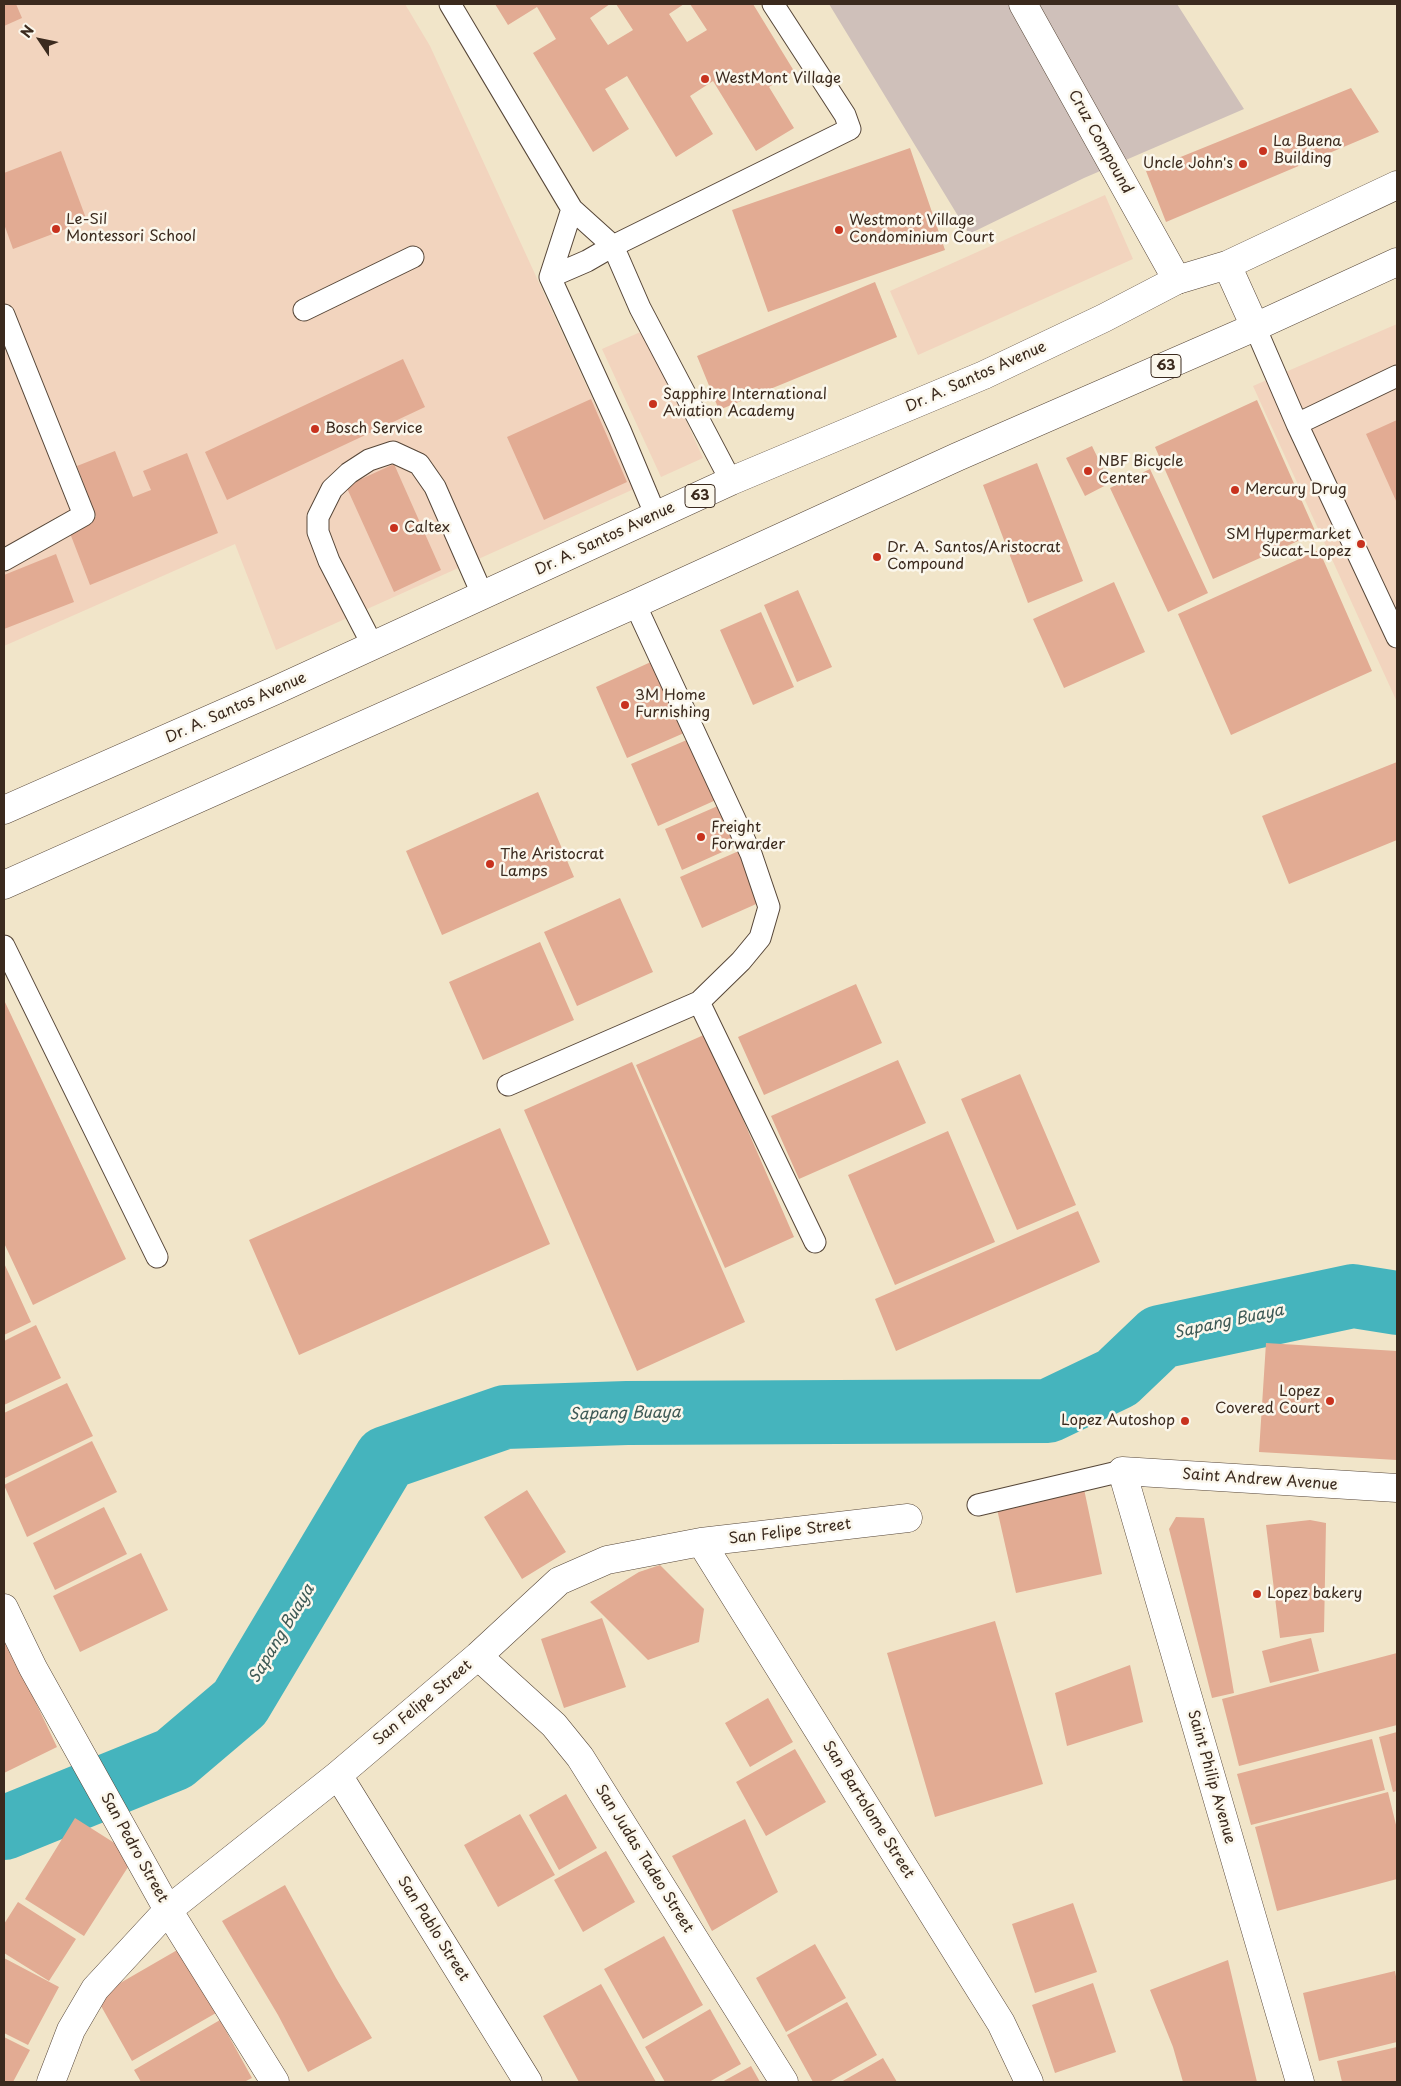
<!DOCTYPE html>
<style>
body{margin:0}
#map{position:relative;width:1401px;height:2086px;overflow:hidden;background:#f1e5c9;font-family:"Playpen Sans",sans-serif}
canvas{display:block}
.frame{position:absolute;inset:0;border:5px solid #3b2a1e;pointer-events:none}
.north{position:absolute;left:15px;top:15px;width:50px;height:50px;-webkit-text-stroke:4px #fbf7ec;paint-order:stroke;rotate:304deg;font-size:14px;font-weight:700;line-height:20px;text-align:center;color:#3b2a1e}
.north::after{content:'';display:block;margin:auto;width:18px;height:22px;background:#3b2a1e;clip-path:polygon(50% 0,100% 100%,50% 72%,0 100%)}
</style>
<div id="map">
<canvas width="1401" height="2086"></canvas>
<div class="frame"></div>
<div class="north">N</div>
</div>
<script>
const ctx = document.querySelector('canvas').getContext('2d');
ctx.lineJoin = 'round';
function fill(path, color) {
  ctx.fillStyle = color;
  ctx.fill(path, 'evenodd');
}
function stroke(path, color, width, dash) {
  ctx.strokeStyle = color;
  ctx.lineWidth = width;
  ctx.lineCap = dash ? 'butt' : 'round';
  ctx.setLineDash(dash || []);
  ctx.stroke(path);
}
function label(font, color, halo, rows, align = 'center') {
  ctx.font = font + ' "Playpen Sans",sans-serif';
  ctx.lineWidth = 5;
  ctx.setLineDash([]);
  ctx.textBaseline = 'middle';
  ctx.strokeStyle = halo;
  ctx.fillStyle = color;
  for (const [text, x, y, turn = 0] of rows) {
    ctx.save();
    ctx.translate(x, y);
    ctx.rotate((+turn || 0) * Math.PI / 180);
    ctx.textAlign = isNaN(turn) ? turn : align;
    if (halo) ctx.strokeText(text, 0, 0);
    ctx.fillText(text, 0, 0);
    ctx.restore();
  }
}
fill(new Path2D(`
 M4 4H405L430 46 634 489 276 650 235 544 4 646Z
 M1105 195 1133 259 918 355 890 291Z
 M1397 324V702L1253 386Z
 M645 330 703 458 661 477 602 349Z`), '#f2d4be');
fill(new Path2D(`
 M829 4H1177L1244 109 1084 178 969 234Z`), '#cfc0ba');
stroke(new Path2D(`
 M4 1828 174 1759 240 1703 386 1458 505 1417 627 1413 1048 1411 1117 1378 1160 1337 1353 1296 1397 1303`), '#45b4bd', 64);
fill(new Path2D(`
 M4 4H16L22 18 4 26Z
 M495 4H610L590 18 608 45 633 30 616 4H684L669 14 687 42 707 30 690 4H753L794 71 769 87 794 128 756 151 713 81 690 96 713 134 676 157 627 76 605 89 629 129 593 152 533 53 556 39 537 7 508 25Z
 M1351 88 1379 132 1166 222 1146 171Z
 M910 148 945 250 768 312 732 210Z
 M61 151 87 221 13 249 4 224V173Z
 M875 282 897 337 719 410 697 356Z
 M403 359 425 407 227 500 205 452Z
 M591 399 627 482 544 520 507 437Z
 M1257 400 1316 533 1213 579 1155 447Z
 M1397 420V503L1366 434Z
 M1092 446 1110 483 1085 496 1066 458Z
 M115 451 133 497 151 490 143 471 187 453 218 533 90 585 68 528 96 517 77 466Z
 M1037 463 1083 581 1028 603 983 485Z
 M394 464 441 570 394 592 346 486Z
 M1150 469 1208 593 1168 612 1110 488Z
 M1319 550 1372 671 1231 735 1178 614Z
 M56 554 74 602 4 629V575Z
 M1114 582 1145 652 1064 688 1033 619Z
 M798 590 832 667 797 682 764 605Z
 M761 612 794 687 753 705 720 630Z
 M653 661 684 733 627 758 596 687Z
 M689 739 716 800 658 826 631 764Z
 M1397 762V840L1289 884 1262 816Z
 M538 792 574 877 442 935 406 851Z
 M720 805 738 845 682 870 665 829Z
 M741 850 763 901 702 928 680 877Z
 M620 898 653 972 577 1006 544 932Z
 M540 942 574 1020 483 1060 449 982Z
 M856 984 882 1043 764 1095 738 1037Z
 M4 1000 126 1259 33 1305 4 1243Z
 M706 1034 794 1237 725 1268 636 1065Z
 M898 1060 926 1123 799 1179 771 1116Z
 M632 1062 745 1322 637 1371 524 1110Z
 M1020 1074 1076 1205 1017 1230 961 1099Z
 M500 1128 550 1244 299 1355 249 1240Z
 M948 1131 995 1242 895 1285 848 1175Z
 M1078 1211 1100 1262 896 1351 875 1299Z
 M4 1263 31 1322 4 1335Z
 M36 1325 61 1378 4 1405V1341Z
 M1266 1343 1397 1351V1460L1259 1452Z
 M67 1383 93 1436 5 1478 4 1413Z
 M92 1441 117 1492 27 1537 4 1485Z
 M1084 1489 1102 1574 1016 1593 997 1509Z
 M527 1490 566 1552 522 1579 484 1517Z
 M104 1507 127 1554 55 1590 33 1543Z
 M1176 1517 1204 1518 1234 1693 1212 1698 1169 1529Z
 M1310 1520 1326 1523 1324 1632 1280 1638 1266 1525Z
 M141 1553 168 1610 80 1652 53 1596Z
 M660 1565 704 1609 699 1642 648 1660 590 1602 639 1572Z
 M602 1618 626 1687 564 1708 541 1639Z
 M995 1621 1043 1784 935 1817 887 1653Z
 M4 1636 57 1747 4 1773Z
 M1311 1638 1319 1671 1270 1683 1262 1651Z
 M1397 1653V1725L1239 1766 1222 1699Z
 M1130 1665 1143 1722 1067 1746 1055 1693Z
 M768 1698 793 1742 750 1767 725 1723Z
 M1397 1732V1791L1393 1792 1379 1737Z
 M1372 1739 1385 1790 1251 1825 1237 1774Z
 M795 1749 826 1802 766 1836 736 1782Z
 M1388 1792 1397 1829V1879L1277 1911 1255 1827Z
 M566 1794 597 1848 559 1870 529 1815Z
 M520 1814 555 1875 498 1907 464 1845Z
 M75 1818 135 1856 84 1936 25 1899Z
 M745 1819 778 1892 712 1931 672 1856Z
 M606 1851 635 1902 583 1932 554 1880Z
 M285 1885 336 1978 372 2038 308 2072 278 2015 222 1921Z
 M18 1902 76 1939 49 1981 4 1953V1924Z
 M1073 1903 1097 1972 1035 1993 1012 1924Z
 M664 1936 703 2005 643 2039 604 1969Z
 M815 1944 846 1998 786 2032 756 1978Z
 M179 1949 216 2013 132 2061 96 1997Z
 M4 1958 59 1987 28 2045 4 2033Z
 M1228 1960 1257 2082H1183L1173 2047 1150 1990Z
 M1395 1971 1397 1982V2042L1319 2061 1303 1993Z
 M1093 1983 1116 2052 1055 2073 1032 2005Z
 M601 1984 656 2082H579L543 2016Z
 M847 2002 877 2055 829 2082H813L787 2035Z
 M710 2009 741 2064 709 2082H665L645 2047Z
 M220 2020 252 2078 244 2082H141L134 2070Z
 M4 2037 30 2050 13 2082H4Z
 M1397 2047V2082H1342L1337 2061Z
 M883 2058 897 2082H841Z
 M751 2066 760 2082H722Z`), '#e2ab93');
const service = new Path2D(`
 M450 4 572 209 613 246 640 308 731 481
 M572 209 550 277 620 430 656 516
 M550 277 587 261 613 246 850 129 845 115 773 4
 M304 310 413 257
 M4 315 84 515 4 560
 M1255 327 1297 424 1397 637
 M1297 424 1397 376
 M373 646 329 561 318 532V517L332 489 349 473 369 460 393 452 419 464 435 487 483 596
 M4 946 157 1257
 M699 1002 815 1242
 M508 1085 699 1002 741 961 760 938 769 907 751 854 635 604
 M978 1505 1122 1471`);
const minor = new Path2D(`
 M1023 4 1177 280
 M701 1542 1001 2023 1029 2082
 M4 1608 33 1668 168 1910 275 2082
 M478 1656 554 1725 580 1757 784 2082
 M338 1775 528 2082
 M51 2082 71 2030 95 1989 168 1910 338 1775 478 1656 559 1581 607 1560 701 1542 908 1518
 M1300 2082 1122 1471 1397 1488`);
const primary = new Path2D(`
 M1227 265 1255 327
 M4 810 274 691 731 481 984 375 1104 318 1177 280 1227 265 1397 185
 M4 885 635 604 957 457 1255 327 1397 262`);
stroke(service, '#564638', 23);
stroke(minor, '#564638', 29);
stroke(primary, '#564638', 29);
stroke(service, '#fff', 21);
stroke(minor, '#fff', 28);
stroke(primary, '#fff', 28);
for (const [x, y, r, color] of [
 [705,79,5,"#c8321e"],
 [1263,151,5,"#c8321e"],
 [1243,164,5,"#c8321e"],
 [56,229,5,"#c8321e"],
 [839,230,5,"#c8321e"],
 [653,404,5,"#c8321e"],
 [315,429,5,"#c8321e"],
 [1088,471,5,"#c8321e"],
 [1235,490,5,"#c8321e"],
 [394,528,5,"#c8321e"],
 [1361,544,5,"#c8321e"],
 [877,557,5,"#c8321e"],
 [625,705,5,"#c8321e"],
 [701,837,5,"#c8321e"],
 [490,864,5,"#c8321e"],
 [1330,1401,5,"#c8321e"],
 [1185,1421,5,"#c8321e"],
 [1257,1594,5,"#c8321e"]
]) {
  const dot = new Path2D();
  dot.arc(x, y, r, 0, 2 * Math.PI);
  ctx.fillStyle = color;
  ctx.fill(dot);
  stroke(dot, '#fbf7ec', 2);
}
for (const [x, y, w] of [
 [1166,366,30],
 [700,496,30]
]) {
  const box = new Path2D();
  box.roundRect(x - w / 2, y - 11.5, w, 23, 4);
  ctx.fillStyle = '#fbf7ec';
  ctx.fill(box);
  stroke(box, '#3b2a1e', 1);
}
label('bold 14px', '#3b2a1e', null, [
 ["63",1166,366],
 ["63",700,496]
]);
label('15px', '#3b2a1e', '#fbf7ec', [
 ["WestMont Village",715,79],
 ["La Buena",1273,142],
 ["Building",1273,159],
 ["Uncle John's",1233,164,"right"],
 ["Le-Sil",66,220],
 ["Montessori School",66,237],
 ["Westmont Village",849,221],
 ["Condominium Court",849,238],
 ["Sapphire International",663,395],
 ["Aviation Academy",663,412],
 ["Bosch Service",325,429],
 ["NBF Bicycle",1098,462],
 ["Center",1098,479],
 ["Mercury Drug",1245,490],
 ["Caltex",404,528],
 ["SM Hypermarket",1351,535,"right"],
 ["Sucat-Lopez",1351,552,"right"],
 ["Dr. A. Santos/Aristocrat",887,548],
 ["Compound",887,565],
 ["3M Home",635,696],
 ["Furnishing",635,713],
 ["Freight",711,828],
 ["Forwarder",711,845],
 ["The Aristocrat",500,855],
 ["Lamps",500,872],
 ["Lopez",1320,1392,"right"],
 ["Covered Court",1320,1409,"right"],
 ["Lopez Autoshop",1175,1421,"right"],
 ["Lopez bakery",1267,1594]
], 'left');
label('15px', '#3b2a1e', '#fbf7ec', [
 ["Cruz Compound",1100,142,61],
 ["Dr. A. Santos Avenue",976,377,-24],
 ["Dr. A. Santos Avenue",605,539,-25],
 ["Dr. A. Santos Avenue",236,708,-24],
 ["Saint Andrew Avenue",1260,1480,4],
 ["San Felipe Street",790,1532,-7],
 ["San Felipe Street",423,1703,-40],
 ["Saint Philip Avenue",1211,1777,74],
 ["San Bartolome Street",868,1810,58],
 ["San Pedro Street",134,1848,61],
 ["San Judas Tadeo Street",644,1859,58],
 ["San Pablo Street",433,1929,58]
]);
label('italic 16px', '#3e5a56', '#fbf7ec', [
 ["Sapang Buaya",1229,1322,-12],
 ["Sapang Buaya",625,1414,-1],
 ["Sapang Buaya",282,1634,-59]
]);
</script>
